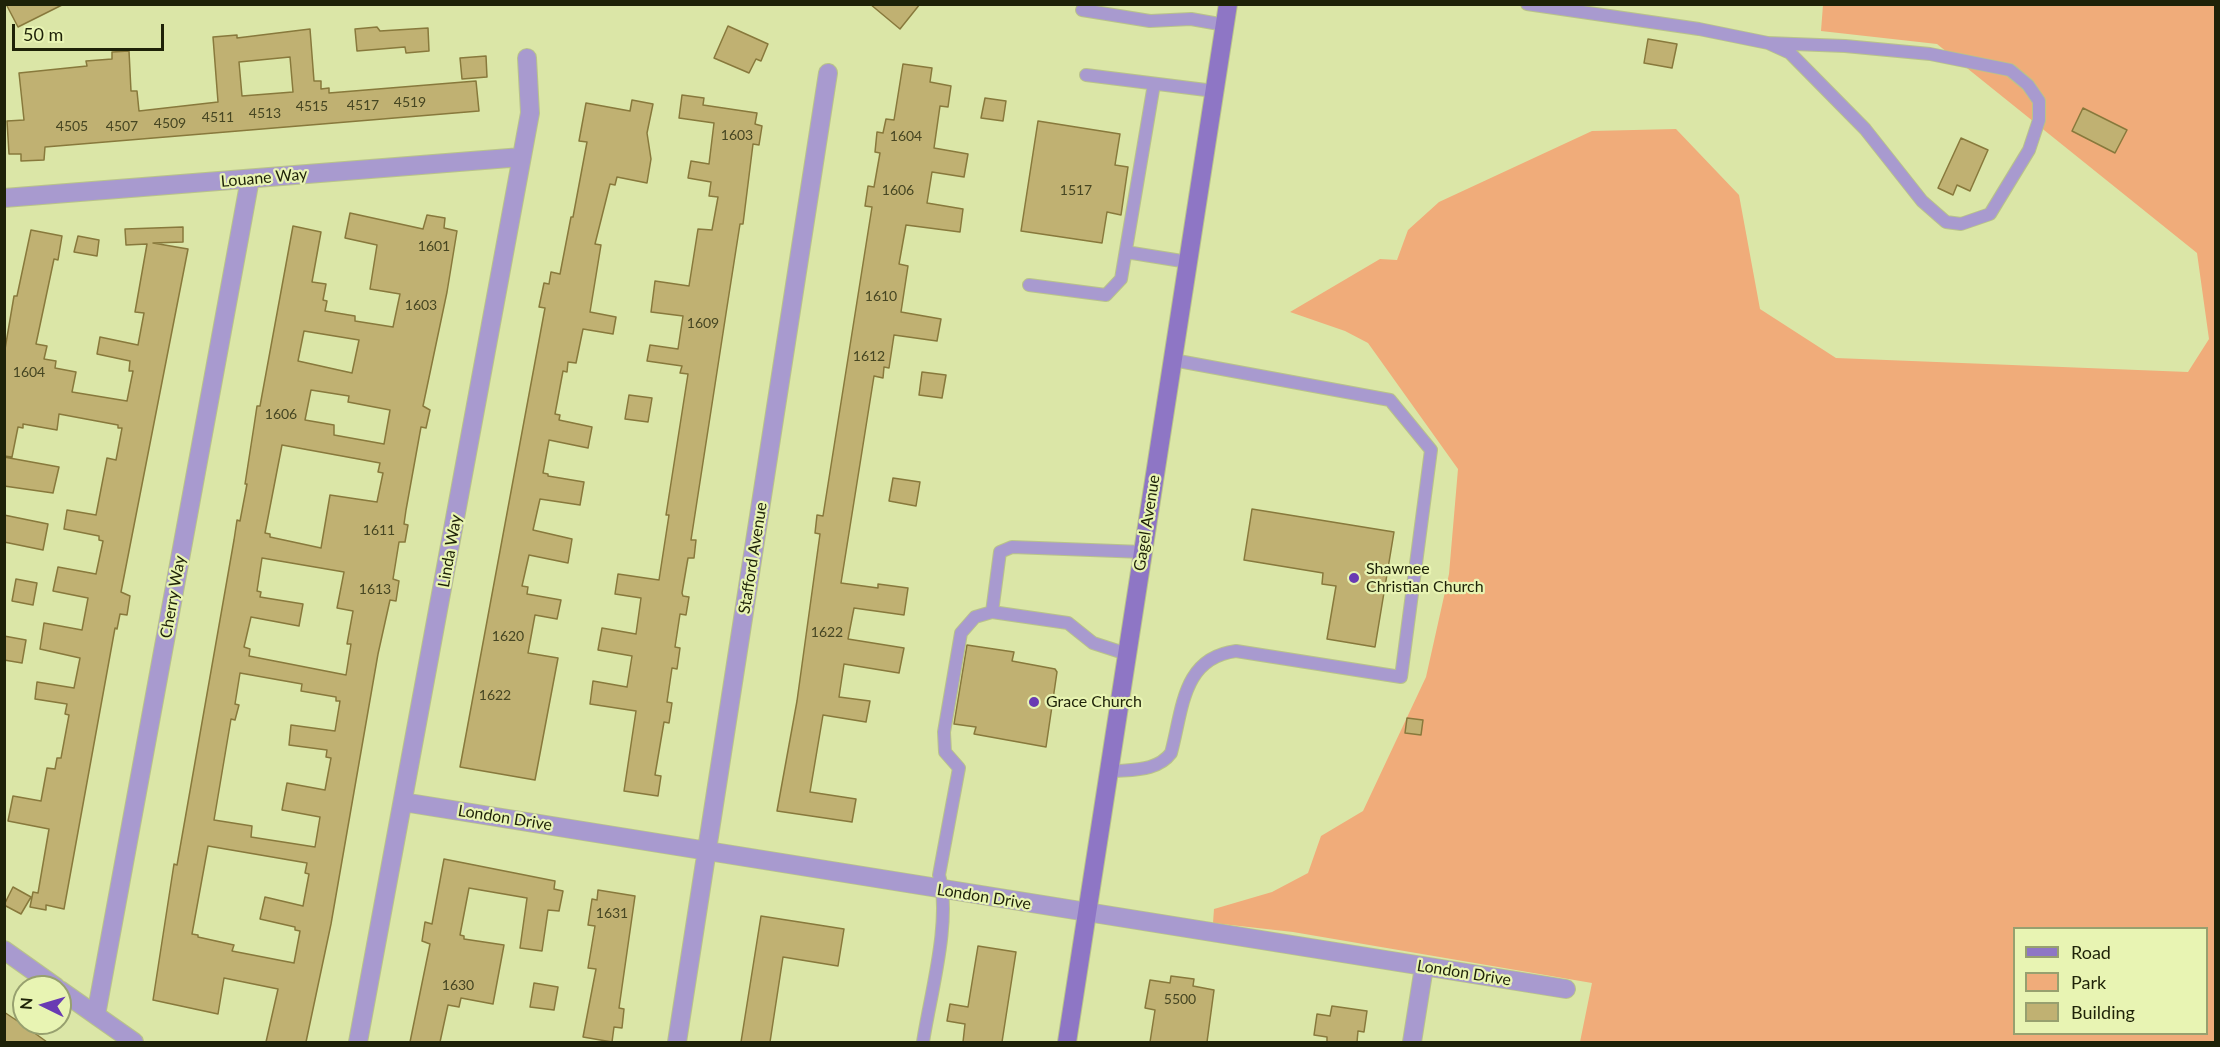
<!DOCTYPE html>
<style>
body{margin:0}
#map{position:relative;width:2220px;height:1047px;overflow:hidden;background:#dbe6a7;font-family:Lato,sans-serif}
canvas{display:block}
.frame{position:absolute;inset:0;border:6px solid #1e2208;pointer-events:none}
.legend{position:absolute;left:2013px;top:927px;width:195px;height:108px;box-sizing:border-box;background:#e8f4b3;border:2px solid #97a06f;margin:0;padding:8px 10px;list-style:none;font-size:18px;color:#1e2208}
.legend li{display:flex;align-items:center;gap:12px;height:30px}
.legend b{width:30px;border:2px solid #97a06f}
.north{position:absolute;left:12px;top:975px;width:60px;height:60px;box-sizing:border-box;background:#e8f4b3;border:2px solid #97a06f;border-radius:50%;rotate:275deg;font-size:16px;font-weight:700;line-height:24px;text-align:center;color:#1e2208}
.north::after{content:'';display:block;margin:auto;width:21px;height:27px;background:#693bb3;clip-path:polygon(50% 0,100% 100%,50% 72%,0 100%)}
.scale{position:absolute;left:12px;top:24px;width:152px;height:27px;box-sizing:border-box;border:3px solid #1e2208;border-top:0;padding-left:8px;font-size:18px;line-height:21px;white-space:nowrap;color:#1e2208;-webkit-text-stroke:4px #e8f4b3;paint-order:stroke}
</style>
<div id="map">
<canvas width="2220" height="1047"></canvas>
<div class="frame"></div>
<ul class="legend">
<li><b style="height:8px;background:#8e76c5"></b>Road</li>
<li><b style="height:16px;background:#f0ac7a"></b>Park</li>
<li><b style="height:16px;background:#c0b172"></b>Building</li>
</ul>
<div class="north">N</div>
<div class="scale">50 m</div>
</div>
<script>
const ctx = document.querySelector('canvas').getContext('2d');
ctx.lineJoin = 'round';
function fill(path, color) {
  ctx.fillStyle = color;
  ctx.fill(path, 'evenodd');
}
function stroke(path, color, width, dash) {
  ctx.strokeStyle = color;
  ctx.lineWidth = width;
  ctx.lineCap = dash ? 'butt' : 'round';
  ctx.setLineDash(dash || []);
  ctx.stroke(path);
}
function label(font, color, halo, rows, align = 'center') {
  ctx.font = font + ' Lato,sans-serif';
  ctx.lineWidth = 4.5;
  ctx.setLineDash([]);
  ctx.textBaseline = 'middle';
  ctx.strokeStyle = halo;
  ctx.fillStyle = color;
  for (const [text, x, y, turn = 0] of rows) {
    ctx.save();
    ctx.translate(x, y);
    ctx.rotate((+turn || 0) * Math.PI / 180);
    ctx.textAlign = isNaN(turn) ? turn : align;
    if (halo) ctx.strokeText(text, 0, 0);
    ctx.fillText(text, 0, 0);
    ctx.restore();
  }
}
fill(new Path2D(`
 M1823 5H2215V1042H1580L1592 983 1293 932 1213 923 1214 909 1272 892 1308 873 1321 836 1363 811 1426 677 1449 574 1458 469 1368 343 1345 331 1290 312 1380 259 1397 260 1408 230 1439 202 1592 131 1676 129 1739 195 1760 309 1836 358 2188 372 2209 339 2197 253 1937 44 1821 31ZM2014 928H2206V1034H2014Z`), '#f0ac7a');
const building = new Path2D(`
 M6 4H64L18 27Z
 M870 4H920L900 29Z
 M728 26 768 44 761 61 756 59 749 73 714 58Z
 M377 27 380 31 428 28 429 51 406 53 405 47 357 51 355 29Z
 M310 29 314 81H321V89L329 88V93L476 81 479 111 45 147 44 160 21 161V154H9L7 121 24 120 19 73 87 66 86 61 112 59V52L129 51 131 91H137L139 111 218 102 213 37 237 35V38ZM290 57 293 92 242 96 239 62Z
 M1648 39 1677 44 1672 68 1644 63Z
 M486 56 487 77 462 79 460 58Z
 M903 64 932 68 930 82 951 86 948 107 940 106 934 148 968 154 964 177 932 172 927 203 963 209 960 232 906 225 899 264 908 266 901 312 941 319 937 341 894 335 889 368 884 367 883 378 874 376 841 583 878 588V584L908 588 904 615 854 608 848 639 904 648 899 673 844 664 839 697 870 701 866 722 823 715 810 792 856 799 852 822 777 811 797 701 820 534 815 533 817 515 823 516 872 207 865 206 868 186 874 187 880 153 875 152 877 132 883 133 886 119 894 120Z
 M682 95 704 98 703 105 757 113 755 124 762 126 759 145 753 144 743 224H740L727 307 691 540H696L694 558H688L682 593 683 596 689 597 686 615 680 614 675 647 680 648 677 669 672 668 667 702 672 703 669 723 664 722 655 775 661 776 658 796 624 791 636 711 590 704 593 681 627 687 632 656 598 650 602 628 636 634 641 598 615 594 618 574 659 580 669 515H666L688 374 680 373 682 366 647 361 650 345 678 349 683 316 651 312 655 281 689 286 698 229 712 230 718 197 709 196 711 182 688 178 691 161 709 164 714 123 679 118Z
 M985 98 1006 101 1003 121 981 118Z
 M632 100 653 104 647 133 651 159 647 183 617 177 615 185 610 184 595 244 601 245 590 312 616 317 613 334 583 329 576 363 568 362 567 372 563 371 555 414 560 415 559 420 592 427 588 448 549 440 543 473 548 474V476L584 482 580 505 540 499 533 530 572 539 568 563 529 555 522 586 528 587 527 594 561 600 557 619 535 615 528 653 558 658 535 780 460 767 545 308 539 307 544 283 549 284 551 272 560 274 571 217H573L587 142 579 141 586 103 630 111Z
 M2083 108 2127 130 2115 153 2072 131Z
 M1038 121 1120 134 1115 165 1128 167 1121 215 1107 212 1102 243 1021 231Z
 M1961 138 1988 150 1970 191 1957 185 1953 195 1938 188Z
 M350 213 423 229 427 215 445 218 444 228 457 231 447 292 423 406 430 410 426 428 421 427 406 510 404 524 408 525 405 542H399L393 579 399 581 396 601 390 600 378 654 331 924 306 1042H266L278 989 224 978 218 1014 153 1000 174 864 177 865 234 540 237 520 240 521 247 484H245L254 426 257 406H260L293 226 321 232 312 282 326 284 323 300 327 301 325 311 355 316V321L393 327 400 294 370 289 377 245 345 238ZM304 331 359 340 352 373 298 361ZM311 390 349 396 348 402 390 410 384 444 334 435V425L305 420ZM282 445 380 463 378 472 383 473 377 502 330 495 321 548 270 537V534L265 533ZM262 558 344 572 337 608 353 611 347 644H351L346 675 249 656 250 649 244 647 251 617 299 626 303 604 260 597 261 592 257 591ZM240 673 302 684 301 691 336 697V701H340L335 731 291 725 289 745 327 750 326 757 331 758 325 790 287 783 282 810 320 817 315 847 251 837 252 826 214 820 231 719 235 720 239 705 235 704ZM208 846 307 863 305 873 309 874 303 906 265 897 260 919 295 927V930L300 931 294 963 232 951 234 945 198 937V935L192 934Z
 M183 227V242L153 243 188 249 121 592 130 596 127 615 120 614 117 629 115 628 64 909 46 905V910L30 907 33 892 38 893 49 829 8 821 13 796 41 801 47 768 55 769 57 758H61L69 715 65 714 67 704 35 699 37 682 74 688 80 658 40 649 44 623 82 630 88 598 53 591 58 567 96 574 103 541 99 540V536L64 529 67 510 96 515 107 458 116 460 122 428H118V425L59 414 57 430 23 424V428L18 427 12 457 4 456V355L14 296H17L31 230 62 236 58 260 54 259 36 344 47 346 44 359 56 361 55 368 76 372 72 392 127 401 133 371H129L130 361 97 354 100 337 138 345 144 313 135 312 147 244 126 245 125 229Z
 M78 236 99 240 97 256 74 252Z
 M922 372 946 375 942 398 919 395Z
 M629 395 652 398 648 422 625 419Z
 M4 457 59 467 53 493 4 486Z
 M893 478 920 482 916 506 889 501Z
 M1252 509 1394 532 1375 647 1327 639 1336 586 1322 584 1323 573 1244 560Z
 M4 515 48 524 43 550 4 542Z
 M16 579 37 583 33 605 12 601Z
 M4 636 26 640 22 663 4 660Z
 M967 645 1014 652 1012 661 1055 669 1057 672 1046 747 974 734 976 727 954 724Z
 M1407 718 1423 720 1421 735 1405 733Z
 M444 859 555 881 554 889 563 891 559 911 548 910 542 951 520 948 527 898 469 888 460 935 464 936V939L504 945 493 1004 461 998 459 1007 448 1005 440 1042H410L430 944 422 941 425 922 432 924Z
 M13 887 31 897 21 914 4 905Z
 M598 890 635 896 619 1008 624 1009 622 1028 614 1027 612 1042 583 1037 596 969 588 968 595 926 588 925 592 899 597 900Z
 M761 916 844 929 838 966 783 957 770 1042H741Z
 M978 946 1016 952 1002 1042H963L965 1024 947 1021 950 1004 968 1007Z
 M1171 976 1194 979 1193 986 1214 990 1207 1042H1150L1155 1010 1145 1008 1150 980 1170 983Z
 M534 983 558 987 554 1010 530 1007Z
 M1332 1006 1367 1011 1364 1032 1358 1031 1357 1042H1327V1037L1314 1035 1317 1014 1330 1016Z
 M4 1012 22 1024 47 1042H4Z`);
fill(building, '#c0b172');
stroke(building, '#88793c', 1.5);
const lane = new Path2D(`
 M1527 4 1699 29 1768 43 1845 46 1930 54 2010 70 2028 85 2039 101V120L2029 150 1990 214 1961 224 1946 222 1922 201 1865 129 1790 53 1768 43
 M1082 10 1150 21 1191 19 1225 25
 M1086 75 1214 91
 M1126 252 1188 262
 M1029 285 1106 295 1121 279 1154 84
 M992 612 1000 552 1012 547 1143 552
 M1108 772C1131 769 1157 772 1171 753 1183 709 1182 658 1236 651L1401 677 1431 450 1390 400 1173 360
 M923 1042C930 996 952 919 939 875L959 768 945 752 944 732 961 633 975 617 992 612 1068 623 1093 643 1127 654`);
const street = new Path2D(`
 M4 198 522 157
 M403 802 1566 989
 M4 950 56 987
 M60 990 134 1042
 M96 1015 250 179
 M358 1042 530 113 527 58
 M677 1042 828 73
 M1412 1042 1424 967`);
const secondary = new Path2D(`
 M1067 1042 1228 4`);
stroke(lane, '#b9c38a', 14);
stroke(street, '#b9c38a', 20);
stroke(secondary, '#b9c38a', 20);
stroke(lane, '#a89acf', 12);
stroke(street, '#a89acf', 18);
stroke(secondary, '#8e76c5', 18);
for (const [x, y, r, color] of [
 [1354,578,6,"#693bb3"],
 [1034,702,6,"#693bb3"]
]) {
  const dot = new Path2D();
  dot.arc(x, y, r, 0, 2 * Math.PI);
  ctx.fillStyle = color;
  ctx.fill(dot);
  stroke(dot, '#e8f4b3', 2);
}
label('14px', '#464622', null, [
 ["4519",410,102],
 ["4517",363,105],
 ["4515",312,106],
 ["4513",265,113],
 ["4511",218,117],
 ["4509",170,123],
 ["4505",72,126],
 ["4507",122,126],
 ["1603",737,135],
 ["1604",906,136],
 ["1606",898,190],
 ["1517",1076,190],
 ["1601",434,246],
 ["1610",881,296],
 ["1603",421,305],
 ["1609",703,323],
 ["1612",869,356],
 ["1604",29,372],
 ["1606",281,414],
 ["1611",379,530],
 ["1613",375,589],
 ["1622",827,632],
 ["1620",508,636],
 ["1622",495,695],
 ["1631",612,913],
 ["1630",458,985],
 ["5500",1180,999]
]);
label('16px', '#1e2208', '#e8f4b3', [
 ["Louane Way",264,178,-5],
 ["Gagel Avenue",1147,523,-81],
 ["Linda Way",450,551,-80],
 ["Stafford Avenue",753,558,-81],
 ["Cherry Way",173,597,-80],
 ["London Drive",505,818,9],
 ["London Drive",984,897,9],
 ["London Drive",1464,973,9]
]);
label('16px', '#1e2208', '#e8f4b3', [
 ["Shawnee",1366,569],
 ["Christian Church",1366,587],
 ["Grace Church",1046,702]
], 'left');
</script>
